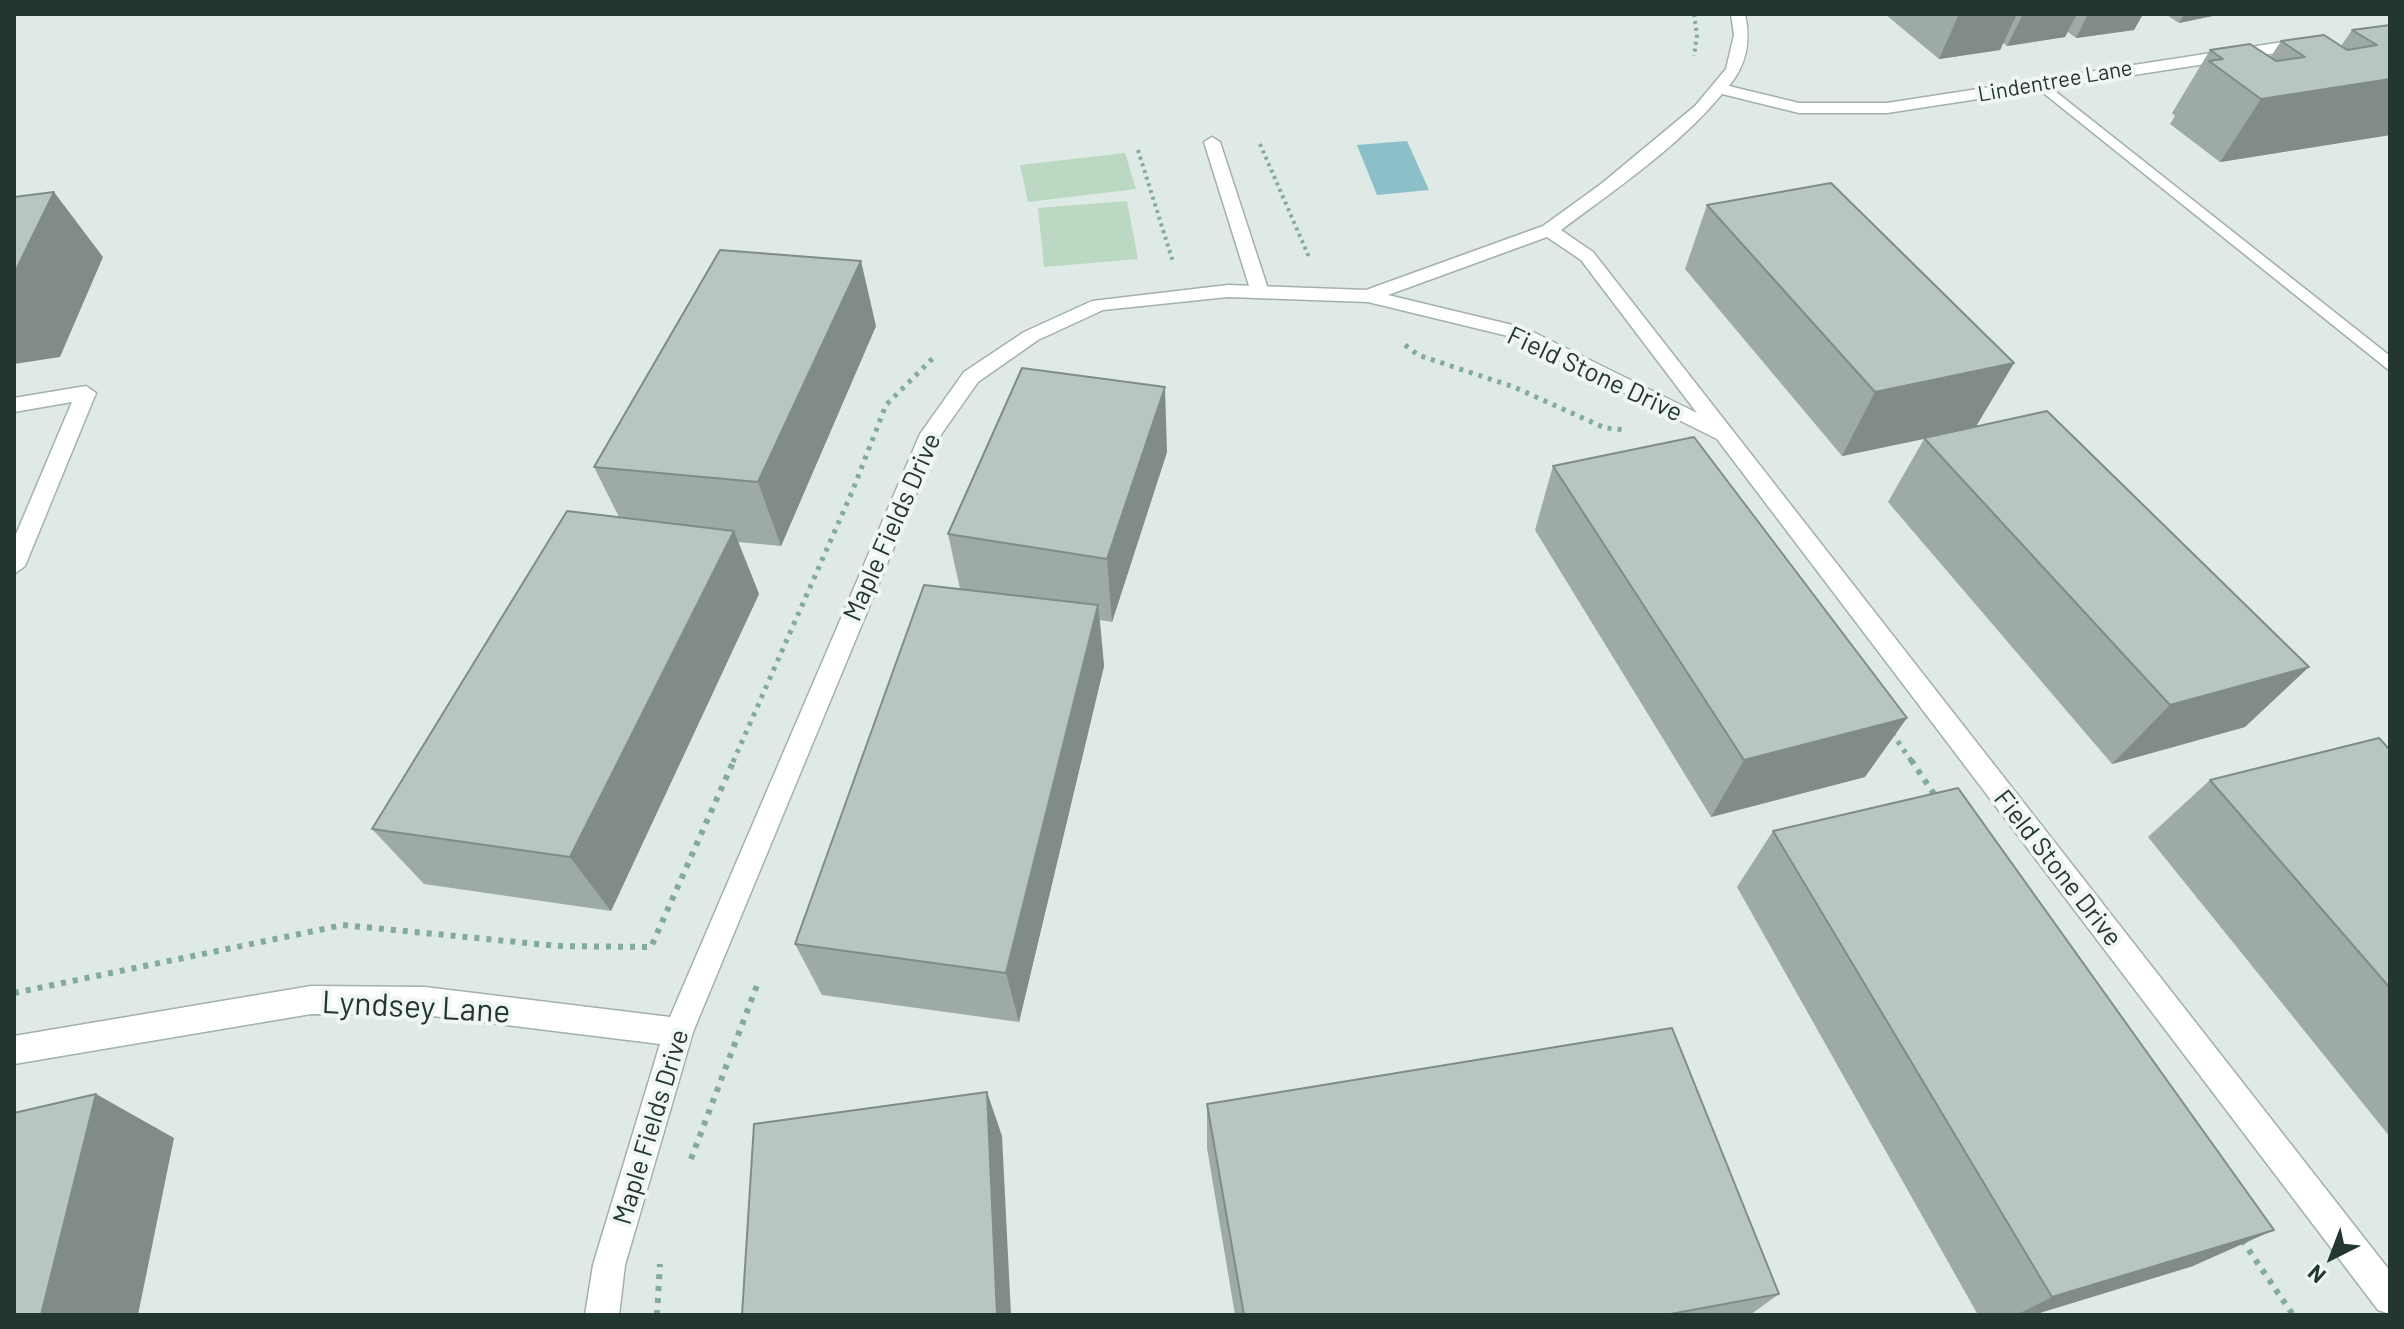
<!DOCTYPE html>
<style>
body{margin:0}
#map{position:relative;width:2404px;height:1329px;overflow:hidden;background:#dfe9e5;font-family:Barlow,sans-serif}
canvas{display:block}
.frame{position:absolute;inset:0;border:16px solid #223732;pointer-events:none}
.north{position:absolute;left:2292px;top:1217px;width:80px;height:80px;-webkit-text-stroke:6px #eff6f3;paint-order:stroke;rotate:222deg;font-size:22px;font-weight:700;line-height:32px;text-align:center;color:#223732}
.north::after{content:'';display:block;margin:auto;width:28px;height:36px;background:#223732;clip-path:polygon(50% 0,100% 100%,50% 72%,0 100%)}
</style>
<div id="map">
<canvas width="2404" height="1329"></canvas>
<div class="frame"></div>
<div class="north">N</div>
</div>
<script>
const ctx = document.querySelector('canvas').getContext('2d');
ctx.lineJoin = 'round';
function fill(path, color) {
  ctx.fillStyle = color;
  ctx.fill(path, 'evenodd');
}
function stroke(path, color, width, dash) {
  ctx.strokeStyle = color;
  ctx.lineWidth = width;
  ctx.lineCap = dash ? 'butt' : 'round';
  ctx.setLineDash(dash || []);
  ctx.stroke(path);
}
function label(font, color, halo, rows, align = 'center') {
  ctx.font = font + ' Barlow,sans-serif';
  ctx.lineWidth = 8;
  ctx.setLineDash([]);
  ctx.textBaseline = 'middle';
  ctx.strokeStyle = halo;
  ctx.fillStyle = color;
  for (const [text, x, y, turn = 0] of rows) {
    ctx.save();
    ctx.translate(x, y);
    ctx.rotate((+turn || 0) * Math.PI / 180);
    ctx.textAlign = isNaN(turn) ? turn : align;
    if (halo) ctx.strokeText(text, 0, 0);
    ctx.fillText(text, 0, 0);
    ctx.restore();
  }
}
fill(new Path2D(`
 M1125 153 1136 189 1028 202 1020 165Z
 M1127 201 1138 259 1044 267 1038 208Z`), '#bad8c2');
fill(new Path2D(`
 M1407 141 1429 190 1377 195 1357 145Z`), '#8cc0c9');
const service = new Path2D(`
 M2041 80 2390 356V371L2036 87V81Z
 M1212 137 1220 142 1269 292 1266 296 1260 297 1251 292 1204 142Z`);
const minor = new Path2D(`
 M1731 14H1745C1751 41 1747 64 1729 86L1799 103H1887L2309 38 2317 43 2309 48 1887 113H1799L1722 94C1678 147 1616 189 1561 230L1593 252 2390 1271V1314L2378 1310 1717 439 1512 337 1368 302 1228 297 1103 310 1038 340 978 382 940 436 693 1032 625 1265 619 1315H585L593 1265 660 1044 425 1015 311 1014 14 1064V1036L311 986 425 987 670 1017 920 434 964 372 1024 332 1092 301 1228 285 1366 290 1543 226 1601 184 1695 106 1726 69 1734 35ZM1547 237 1581 260 1697 413 1525 328 1388 295Z
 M86 386 96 393 25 566 14 574V539L72 402 14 412V398Z`);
stroke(service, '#a3b0ac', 3);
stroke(minor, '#a3b0ac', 3);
stroke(new Path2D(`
 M1694 14 1697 35 1694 56
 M1260 144 1309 257
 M1138 150 1173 262`), '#83aa9e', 4, [3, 4]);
stroke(new Path2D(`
 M1405 345 1418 355 1514 387 1605 428 1626 430
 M1892 733 1912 762
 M733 762 852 492 886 405 933 358`), '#83aa9e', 5, [4, 6]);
stroke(new Path2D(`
 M1911 760 1936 797
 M14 993 343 925 558 946 651 947 734 760
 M691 1159 759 980
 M2242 1240 2293 1315
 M657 1315 660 1264`), '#83aa9e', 6, [5, 7]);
fill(service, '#fff');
fill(minor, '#fff');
fill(new Path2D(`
 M1885 14H2143L2134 30 2076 38 2068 32 2065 37 2007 46 2003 43 2000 50 1939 59Z
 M2165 14H2222L2179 23Z
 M2390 25V135L2220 162 2170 124 2175 116 2172 113 2210 50 2270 58 2281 41 2341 46 2352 30Z
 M1707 205 2014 363 1976 426 2245 727 2112 764 1888 502 1924 439 1842 456 1685 269Z
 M876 326 781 546 738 542 759 594 611 911 424 884 372 829 619 517 594 467Z
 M1167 452 1112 622 1100 620 1104 666 1019 1022 822 995 795 944 960 589 948 534Z
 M1553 466 1865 777 1711 817 1535 530Z
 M2390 750V1137L2148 837 2210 780Z
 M1773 831 2193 1266 2033 1315H1978L1737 887Z
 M1207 1104 1779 1294 1750 1315H1235L1207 1148Z`), '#9eaaa6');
fill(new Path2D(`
 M1959 14H2017L2000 50 1939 59Z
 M2023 14H2077L2065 37 2007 46Z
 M2088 14H2143L2134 30 2076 38Z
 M2184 14H2222L2179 23Z
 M2390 79V135L2220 162 2261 99Z
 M54 192 103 257 60 357 14 364V274Z
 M861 261 876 326 781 546 758 482Z
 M2014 363 1975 428 1842 456 1875 392Z
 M1165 387 1167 452 1112 622 1107 559Z
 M734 531 759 594 611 911 570 857Z
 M1098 605 1104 666 1019 1022 1006 973Z
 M2309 667 2245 727 2112 764 2170 705Z
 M1907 718 1865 777 1711 817 1744 760Z
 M987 1092 1002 1136 1011 1315H997Z
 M96 1094 174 1138 138 1315H41Z
 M2274 1230 2193 1266 2033 1315H2016L2052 1297Z`), '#818b87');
const building = new Path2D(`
 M2390 25V79L2261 99 2209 61 2223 59 2210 50 2250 44 2276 61 2305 57 2281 41 2324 35 2347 50 2377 45 2352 30Z
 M1831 183 2014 363 1875 392 1707 205Z
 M54 192 14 274V197Z
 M720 250 861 261 758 482 594 467Z
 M1022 368 1165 387 1107 559 948 534Z
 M2047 411 2309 667 2170 705 1924 438Z
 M1694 437 1907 718 1744 760 1553 466Z
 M567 511 734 531 570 857 372 829Z
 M924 585 1098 605 1006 973 795 944Z
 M2379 738 2390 750V988L2210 780Z
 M1958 788 2274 1230 2052 1297 1773 831Z
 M1672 1028 1779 1294 1665 1315H1244L1207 1104Z
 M987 1092 997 1315H742L754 1124Z
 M96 1094 41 1315H14V1113Z`);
fill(building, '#b8c6c1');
stroke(building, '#818b87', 2);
label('22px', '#223732', '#eff6f3', [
 ["Lindentree Lane",2055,81,-10]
]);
label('26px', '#223732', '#eff6f3', [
 ["Field Stone Drive",1595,374,25],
 ["Maple Fields Drive",892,527,-66],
 ["Field Stone Drive",2058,868,52],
 ["Maple Fields Drive",651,1127,-73]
]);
label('32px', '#223732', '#eff6f3', [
 ["Lyndsey Lane",416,1007,3]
]);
</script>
